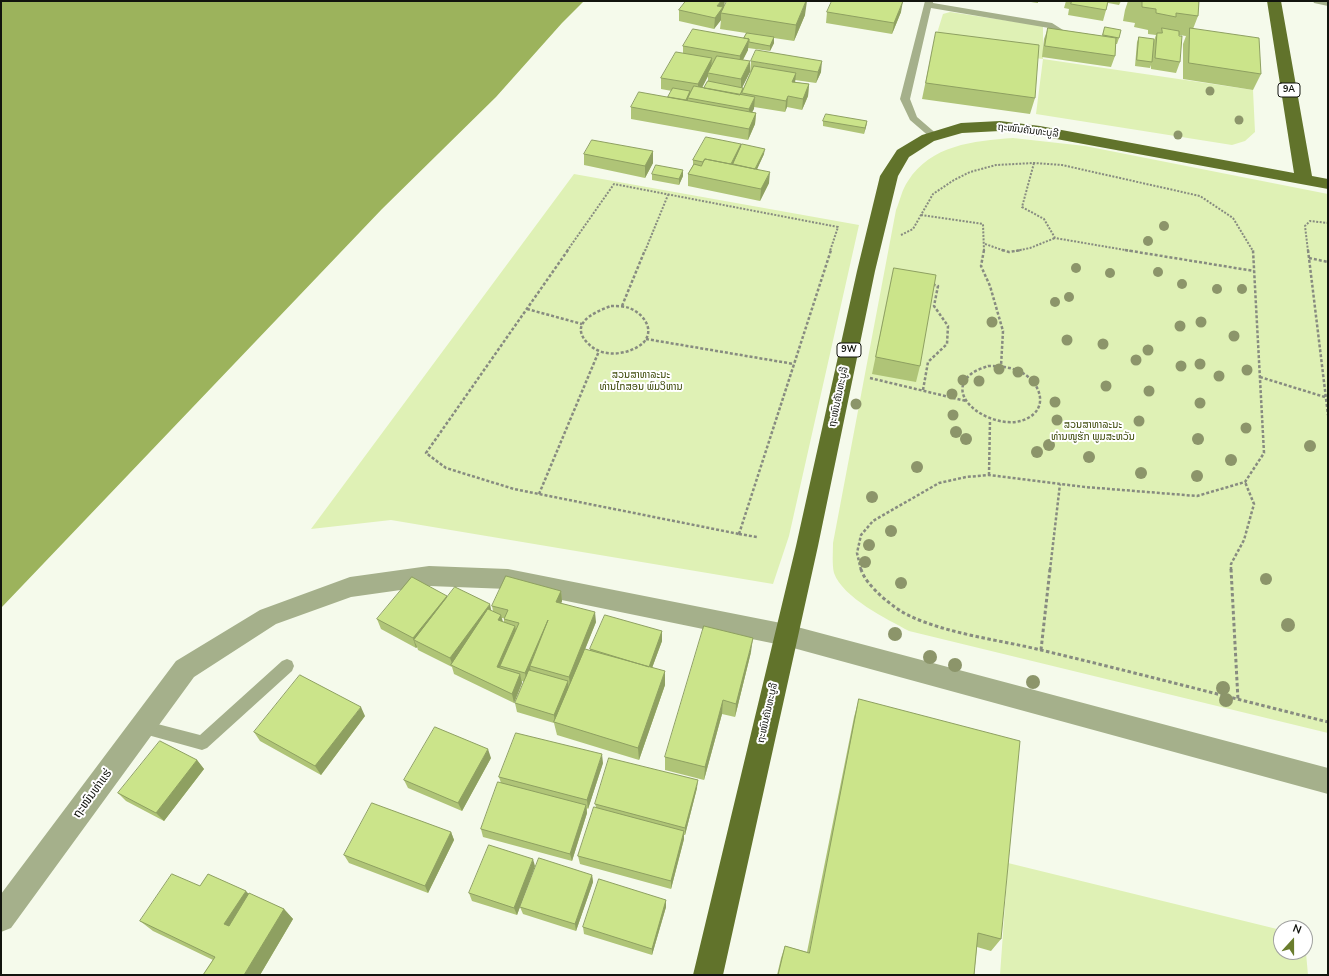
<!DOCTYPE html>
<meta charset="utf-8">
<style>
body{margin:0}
#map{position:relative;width:1329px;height:976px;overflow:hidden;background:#f5faeb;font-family:"Nunito Sans",sans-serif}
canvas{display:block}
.frame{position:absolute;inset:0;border:2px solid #12140e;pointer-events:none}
.north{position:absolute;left:1273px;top:920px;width:40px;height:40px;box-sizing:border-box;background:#fff;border:1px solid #a0a19f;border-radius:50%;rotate:21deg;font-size:11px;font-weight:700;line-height:16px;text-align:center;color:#12140e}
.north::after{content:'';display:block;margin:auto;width:14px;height:18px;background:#6a7d2d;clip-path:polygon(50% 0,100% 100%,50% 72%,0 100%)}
</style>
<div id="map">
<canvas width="1329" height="976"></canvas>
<div class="frame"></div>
<div class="north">N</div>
</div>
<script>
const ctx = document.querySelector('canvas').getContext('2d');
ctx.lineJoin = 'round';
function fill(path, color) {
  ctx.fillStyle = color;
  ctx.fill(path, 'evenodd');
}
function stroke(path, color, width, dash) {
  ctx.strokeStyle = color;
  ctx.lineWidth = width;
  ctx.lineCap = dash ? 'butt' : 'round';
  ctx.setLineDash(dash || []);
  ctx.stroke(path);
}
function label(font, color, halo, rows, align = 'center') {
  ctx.font = font + ' "Nunito Sans","Noto Sans Lao",sans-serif';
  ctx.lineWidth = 4;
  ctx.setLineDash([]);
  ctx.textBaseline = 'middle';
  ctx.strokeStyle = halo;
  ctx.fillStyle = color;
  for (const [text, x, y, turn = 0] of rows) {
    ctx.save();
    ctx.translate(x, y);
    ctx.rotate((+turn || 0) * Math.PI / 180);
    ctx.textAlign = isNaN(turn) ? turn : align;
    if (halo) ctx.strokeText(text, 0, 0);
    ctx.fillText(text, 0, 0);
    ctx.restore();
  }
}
fill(new Path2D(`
 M950 12 1043 26V59L1253 90 1255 132 1245 141 1232 145 1036 114 1043 59 933 46 943 14Z
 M1013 138 1085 146 1328 194V733L909 631C887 619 843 598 834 573 832 565 833 552 833 543L896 210C900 201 902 189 908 181 931 145 973 141 1013 138Z
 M574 174 859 225 789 536 773 584 391 520 311 529Z
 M1008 863 1281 930V952H1305V942L1308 975H1000Z`), '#dff1b5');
fill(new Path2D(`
 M1 1H584L562 23 496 97 382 209 1 608Z`), '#9cb35c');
stroke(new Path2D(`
 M1034 163 1022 207 1044 219 1055 238 1131 251
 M921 215 983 224 984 251
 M901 235 913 229 933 194 954 180 970 172 996 165 1034 163 1062 165 1200 196 1233 218 1253 251
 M985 244 1005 251
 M567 251 614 184 838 227 830 251
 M645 251 668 195
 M1016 251 1030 248 1055 238
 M1308 251 1305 226 1310 221 1328 223`), '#878b80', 2, [2, 1.5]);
stroke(new Path2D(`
 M568 250 426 453 446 468 514 489 739 534
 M984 250 981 266 990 286 1003 331 1001 366
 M1002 250 1009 252 1022 250
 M1125 250 1254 271
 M1308 250 1328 415
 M1309 258 1328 262
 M611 306C617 306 624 306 629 308 643 313 655 329 644 342 632 354 606 358 592 347 566 326 591 313 611 306Z
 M622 306 645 250
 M527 309 582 324
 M646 339 794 364
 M988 366C999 366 1011 367 1021 372 1040 382 1050 408 1026 419 997 433 941 398 971 374 976 370 983 368 988 366Z
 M1260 377 1328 398
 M870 378 966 401
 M923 390 928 362 947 344 948 326 934 306 938 286 931 284
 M989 475 990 420
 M539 494 599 351
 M739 534 757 537
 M739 534 831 250
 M861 570 857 553 861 535 873 521 939 483 966 477 989 475 1085 487 1197 496 1245 482 1264 453 1253 250
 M1050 570 1060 484
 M1231 570V564L1244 540 1254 504 1245 482`), '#878b80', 2.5, [3, 2]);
stroke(new Path2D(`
 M861 569C865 585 894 609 910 616 948 634 1000 640 1041 650 1137 673 1232 698 1328 722
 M1231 569 1238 700
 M1041 650 1050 569`), '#878b80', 3, [3.5, 2.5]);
fill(new Path2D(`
 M925 1H933V3L1052 23 1074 37 1073 39C1064 41 1055 34 1049 28L931 8 910 99 917 117 939 136 934 139 931 138 910 120 900 99Z
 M1313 1H1328V6L1314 3Z
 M287 659 292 661 294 666 292 671 207 748 202 750 137 732 134 727 137 722 142 720 200 735 282 661Z`), '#a5b08b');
fill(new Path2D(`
 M429 566 508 569 786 624 1328 768V794L786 646 508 589 429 586 351 597 276 624 194 677 11 928 1 932V894L176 661 260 610 350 577Z`), '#a5b08b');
fill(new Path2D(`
 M1267 1H1281L1312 176 1328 179V189L1040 136 1000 131 962 133 934 141 909 157 898 176 875 271 818 546 723 975H693L796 546 857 271 880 176 897 150 922 135 961 123 1000 121 1040 126 1294 173Z`), '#61732b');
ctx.fillStyle = '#8c956a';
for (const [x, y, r] of [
 [1210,91,4.5],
 [1239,120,4.5],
 [1178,135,4.5],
 [1164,226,5],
 [1148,241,5],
 [1076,268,5],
 [1158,272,5],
 [1110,273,5],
 [1182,284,5],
 [1217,289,5],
 [1242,289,5],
 [1069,297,5],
 [1055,302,5],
 [992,322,5.5],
 [1201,322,5.5],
 [1180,326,5.5],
 [1234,336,5.5],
 [1067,340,5.5],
 [1103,344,5.5],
 [1148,350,5.5],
 [1136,360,5.5],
 [1200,364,5.5],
 [1181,366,5.5],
 [999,369,5.5],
 [1247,370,5.5],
 [1018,372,5.5],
 [1219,376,5.5],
 [963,380,5.5],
 [979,381,5.5],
 [1034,381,5.5],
 [1106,386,5.5],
 [1149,391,5.5],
 [952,394,5.5],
 [1055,402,5.5],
 [1200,403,5.5],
 [856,404,5.5],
 [953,415,5.5],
 [1057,420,5.5],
 [1139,421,5.5],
 [1246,428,5.5],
 [956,432,6],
 [966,439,6],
 [1198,439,6],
 [1049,445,6],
 [1310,446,6],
 [1037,452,6],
 [1089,457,6],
 [1231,460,6],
 [917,467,6],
 [1141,473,6],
 [1197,476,6],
 [872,497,6],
 [891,531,6],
 [869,545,6],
 [865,562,6],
 [1266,579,6],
 [901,583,6],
 [1288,625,7],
 [895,634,7],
 [930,657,7],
 [955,665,7],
 [1033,682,7],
 [1223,688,7],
 [1226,700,7]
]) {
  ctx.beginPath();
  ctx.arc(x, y, r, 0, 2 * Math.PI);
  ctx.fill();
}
fill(new Path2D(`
 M1024 1H1038V3Z
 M1066 1H1121L1119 5 1108 3 1103 21 1068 15 1069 9 1064 8Z
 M1128 1H1199L1198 16 1193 29 1261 74 1253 90 1183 79V44L1186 36 1179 35 1180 62 1176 73 1151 69V65L1150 68 1135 66 1137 42 1139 37 1153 43 1156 35 1148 34V30L1134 27 1135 23 1123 21 1125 10Z
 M724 7 805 15 794 41 774 38V43L770 51 748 48V50L743 60 750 72 742 87 743 89 751 72H750L751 61 821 72 816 83 795 80V82L809 84 808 96 802 110 787 107 785 112 754 107 752 112 756 113 755 124 748 140 631 119V107L668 97 672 91 661 89V78L683 53V46L744 38 746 33 720 29 721 20 714 29 679 21V10ZM708 76V81L704 88H702Z
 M827 12H901L892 34 826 23Z
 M1105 27 1119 38 1117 44H1116L1115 56 1111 67 1042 57 1044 39 1048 28 1102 36Z
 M936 32 1035 98 1030 114 922 99Z
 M823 121H867L866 127 864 134 823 126Z
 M741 147 764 154 757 169 769 183 760 201 688 186V174L693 165V160Z
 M653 151V163L645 178 584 165V154Z
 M652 174 683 176 679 185 652 180Z
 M894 268 920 366 916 382 872 374Z
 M561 591 562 601 561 603 596 622 584 652 590 650V649L662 631V641L652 668 665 685 639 760 557 735 554 723 517 712 515 703 524 682 522 681V683L514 703 454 674 452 667 418 650 417 647 416 648 381 629 377 619 447 596V597L493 611 492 606ZM502 618H504V622H503Z
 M751 652 735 717 722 714 704 780 665 770V757Z
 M859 699 1001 939 991 951 977 947 974 975H777L781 958 785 946 807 952 854 717Z
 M365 716 321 775 260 741 254 732Z
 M491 758 462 811 408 788 404 780Z
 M197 760 204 769 164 821 126 801 118 793Z
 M603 763 588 809 587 808V813L572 861 483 837 481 829 501 783 499 777Z
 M697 788 685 835H684V839L671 889 580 864 578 856 596 807 595 804Z
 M451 832 454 840 428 893 349 863 344 855Z
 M535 866 517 915 472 901 469 893Z
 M592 875 593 882 576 931 523 914 520 907Z
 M200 886 249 894 284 909 293 919 260 975H203L213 960 153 931 140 921Z
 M666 900V907L652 955 584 934 583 927Z`), '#afc477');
fill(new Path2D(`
 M721 1H725L724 7 723 9 722 13H721V20L714 29 715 18 717 6Z
 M806 1H807L805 15 794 41 796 25Z
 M903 1 901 12 892 34 894 23Z
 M774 37V43L770 51V46Z
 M749 39 748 50 739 67 740 56Z
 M712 58 711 69 708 73V76L698 95V84Z
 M750 61V72L741 90V79Z
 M822 61 821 72 816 83 818 72Z
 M796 73 795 84 792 82Z
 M809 84 808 96 802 110 803 99Z
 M690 91V97L688 98V101L685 102Z
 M788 96 787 107 785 112 786 101Z
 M755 97 754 109 748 120 749 109Z
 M756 113 755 124 748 140 749 129Z
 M867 121 866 127 864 134 865 128Z
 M741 144V150L732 168 730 167Z
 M765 149 764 154 753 178 754 172Z
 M653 151V163L645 178V166Z
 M683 170V176L679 185V179Z
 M770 172 769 183 760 201 761 189Z
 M561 591 562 601 558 612 556 602Z
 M447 596 450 606 414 640 417 647 416 648 413 638Z
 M490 604 492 614 453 666 450 658Z
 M595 612 596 622 570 686 569 677Z
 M501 615 503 624 498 620Z
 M548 620 530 666 531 674 527 682 525 673Z
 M515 626 517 636 500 666 501 672 497 667Z
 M662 631V641L649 676V667Z
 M753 638 751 652 735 717 736 704Z
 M665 671V685L639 760 638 748Z
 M520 674 522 683 514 703 512 694Z
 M568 681 569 691 555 723 554 715Z
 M723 700 722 714 704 780 705 767Z
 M361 707 365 716 321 775 315 766Z
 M488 749 491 758 462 811 458 803Z
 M602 754 603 763 588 809 587 800Z
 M197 760 204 769 164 821 156 813Z
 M698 780 697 788 685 835V828Z
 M586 805 587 813 572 861 570 854Z
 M684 831V839L671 889V881Z
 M451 832 454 840 428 893 425 886Z
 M533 859 535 866 517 915 514 908Z
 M592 875 593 882 576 931 575 924Z
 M246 891 256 902 235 934 224 924Z
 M666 900V907L652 955V949Z
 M284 909 293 919 260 975H244Z`), '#8ea061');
const building = new Path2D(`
 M686 1H721L717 6 723 7 715 18 679 10Z
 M727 1H806L796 25 721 13Z
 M832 1H903L894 23 827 12Z
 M1072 1H1108L1106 10 1071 4Z
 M1134 1H1199L1198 16 1176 13V17L1156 13V9L1142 7V2Z
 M1105 27 1121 30 1119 38 1103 35Z
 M1048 28 1116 38 1115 56 1045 46Z
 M1162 28 1179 31V36H1182L1180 62 1155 58 1157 33H1162Z
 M1190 28 1259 38 1261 74 1189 63Z
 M693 29 749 39 740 56 683 46Z
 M936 32 1039 45 1035 98 926 83Z
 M747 33 774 37 770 46 749 42V39L744 38Z
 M1139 37 1154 39 1152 62 1137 60Z
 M756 50 822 61 818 72 751 61Z
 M676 52 712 58 698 84 661 78Z
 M717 56 750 61 741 79 708 73Z
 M754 66 796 73 792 82 809 84 803 99 788 96 786 101 742 93Z
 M708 81 743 88 740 95 704 88Z
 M694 86 755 97 749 109 688 98Z
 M673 88 690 91 686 100 668 97Z
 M639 92 756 113 749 129 631 107Z
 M826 114 867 121 865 128 823 121Z
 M706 137 741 144 731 164 705 159 703 162 693 160Z
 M592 140 653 151 645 166 584 154Z
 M742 144 765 149 755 169 733 164Z
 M705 159 770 172 761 189 688 174 694 164 701 166Z
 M656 165 683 170 679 179 652 174Z
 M894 268 936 275 920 366 876 357Z
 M506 576 561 591 556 602 595 612 569 677 530 666 548 620 525 673 500 666 519 623 504 619 508 610 492 606Z
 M412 577 447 596 413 638 377 619Z
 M455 587 490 604 450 658 414 640Z
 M488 609 501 615 498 620 515 626 497 667 520 674 512 694 451 665Z
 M605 615 662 631 649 667 590 649Z
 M704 626 753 638 736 704 723 700 705 767 665 757Z
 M585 649 665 671 638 748 554 722Z
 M529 670 568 681 554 715 515 703Z
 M300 675 361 707 315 766 254 732Z
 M859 699 1020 741 1001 939 978 933 974 975H778L785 946 809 953Z
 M435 727 488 749 458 803 404 780Z
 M516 733 602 754 587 800 499 777Z
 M160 741 197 760 156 813 118 793Z
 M609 758 698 780 685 828 595 804Z
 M498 782 586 805 570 854 481 829Z
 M372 803 451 832 425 886 344 855Z
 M594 807 684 831 671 881 578 856Z
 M489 845 533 859 514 908 469 893Z
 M539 858 592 875 575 924 520 907Z
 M172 874 200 886 208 874 246 891 224 924 229 926 249 893 284 909 244 975H203L215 957 140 921Z
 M599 879 666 900 652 949 583 927Z`);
fill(building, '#cbe48a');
stroke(building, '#8ea061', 1);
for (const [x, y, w] of [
 [1289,90,22],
 [849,350,24]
]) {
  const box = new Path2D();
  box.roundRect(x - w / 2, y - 7, w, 14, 3);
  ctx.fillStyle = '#fff';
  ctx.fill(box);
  stroke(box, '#12140e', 1);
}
label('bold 9px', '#12140e', null, [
 ["9A",1289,90],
 ["9W",849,350]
]);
label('10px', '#12140e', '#fff', [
 ["ຖະໜົນຄັນທະບູລີ",1028,131,7],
 ["ຖະໜົນຄັນທະບູລີ",839,397,-78],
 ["ຖະໜົນຄັນທະບູລີ",768,713,-77]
]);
label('10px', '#364300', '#fff', [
 ["ສວນສາທາລະນະ",641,376],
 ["ທ່ານໄກສອນ ພົມວິຫານ",641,388],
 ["ສວນສາທາລະນະ",1093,426],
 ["ທ່ານໜູຮັກ ພູມສະຫວັນ",1093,438]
]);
label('12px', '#12140e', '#fff', [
 ["ຖະໜົນທ່າແຮ່",93,794,-54]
]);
</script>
